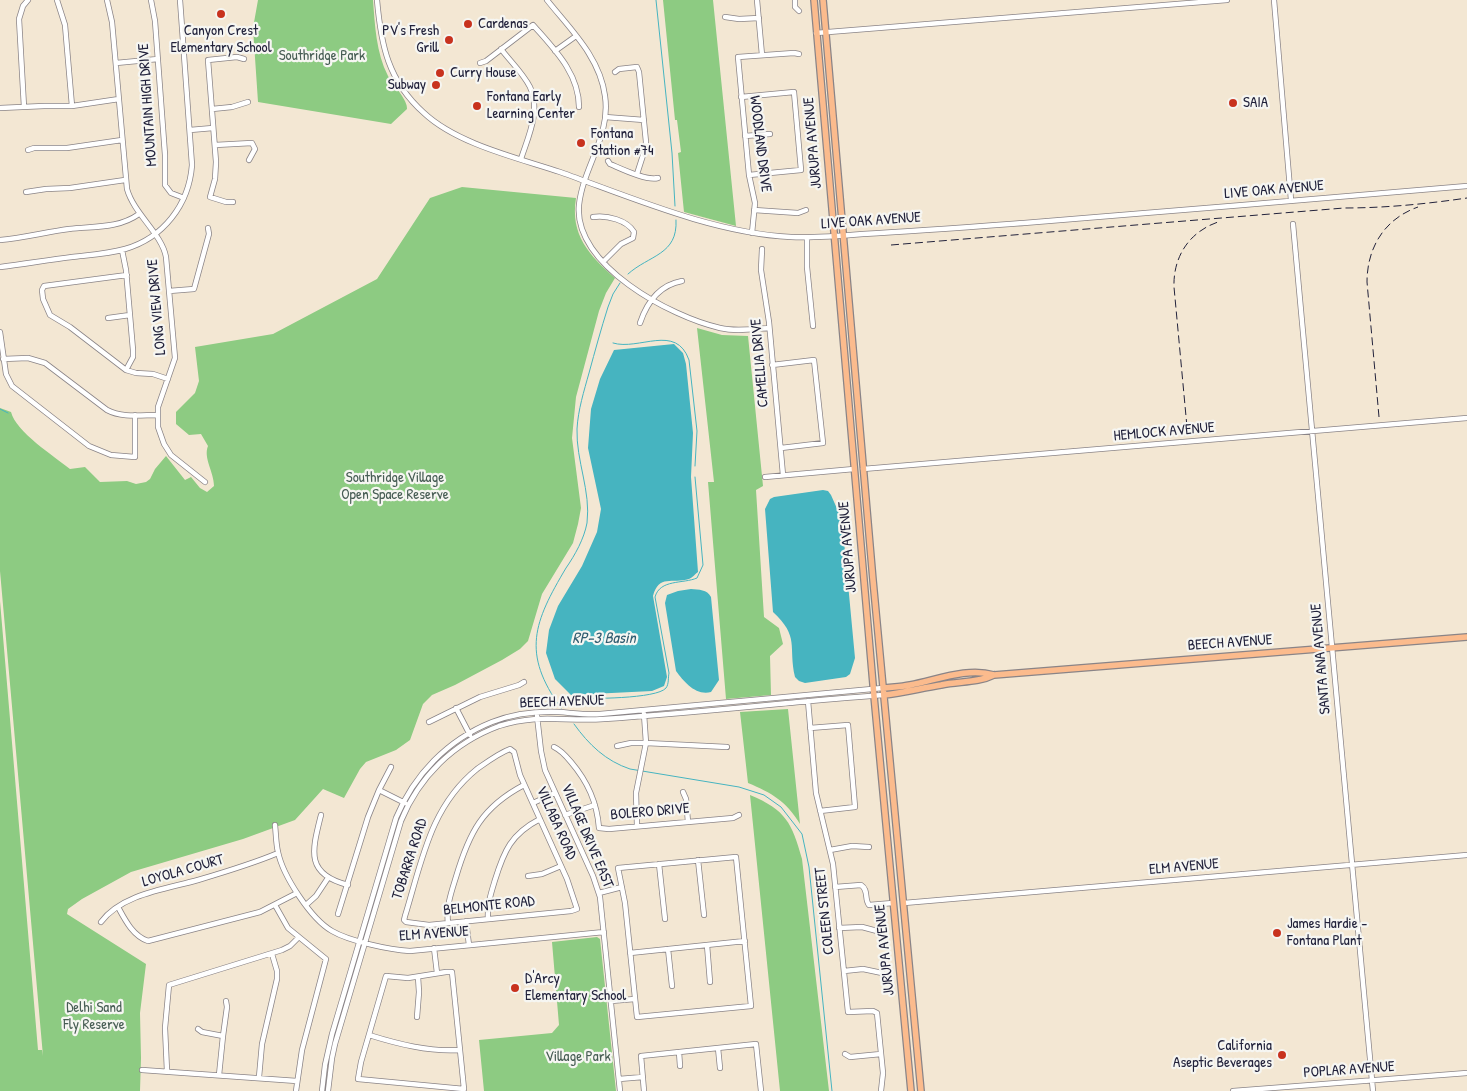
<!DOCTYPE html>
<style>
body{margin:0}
canvas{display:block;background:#f3e7d3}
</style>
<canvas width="1467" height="1091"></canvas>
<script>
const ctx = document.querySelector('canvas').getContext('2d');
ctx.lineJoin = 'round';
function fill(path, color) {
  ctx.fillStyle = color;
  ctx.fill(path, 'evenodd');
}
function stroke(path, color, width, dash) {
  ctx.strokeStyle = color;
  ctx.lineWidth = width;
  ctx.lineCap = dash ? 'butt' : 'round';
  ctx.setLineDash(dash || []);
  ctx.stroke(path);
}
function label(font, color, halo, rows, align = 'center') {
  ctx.font = font + ' "Patrick Hand",sans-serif';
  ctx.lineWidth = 4.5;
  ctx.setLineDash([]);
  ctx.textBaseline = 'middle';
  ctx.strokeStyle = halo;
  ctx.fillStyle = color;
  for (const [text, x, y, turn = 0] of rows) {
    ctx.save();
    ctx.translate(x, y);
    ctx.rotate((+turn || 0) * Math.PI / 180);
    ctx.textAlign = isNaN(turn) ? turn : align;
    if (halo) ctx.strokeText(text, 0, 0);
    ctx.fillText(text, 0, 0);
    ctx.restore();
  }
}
fill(new Path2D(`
 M258 0H373C375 26 376 52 388 76 393 85 408 100 407 109L391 124 258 102 253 28Z
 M663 0H713L736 226 684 212 678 153 681 152 677 120H675Z
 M462 187 576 198C570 235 589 255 615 278L606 293 599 311 576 397 572 438 581 508 578 524 573 543 542 594 528 641 520 649 502 660 455 685 432 695 423 704 410 740 396 750 366 762 360 769 344 798 323 789 295 820 243 839 131 872 82 899 68 909 67 914 146 964 140 1013 141 1058 140 1091H0V601L38 1050H42L43 1056 0 571V408L11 412C16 432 54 456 70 469L85 467 100 482 127 481 136 484 146 482 150 479 155 469 166 456 185 480 191 477 200 488 207 492 214 486C214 472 203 458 208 446L201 434 189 435 176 424V412L195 393 199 381 195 347 273 334 377 279 430 198Z
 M697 328 722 335 748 336 763 486 756 490 764 617 779 628 783 644 770 656 771 695 726 699 708 482H714Z
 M788 709 800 824C786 801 772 793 748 783L740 712Z
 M750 795C786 810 792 823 802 859L829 1091H780Z
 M597 937 600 939 616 1091H484L479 1040 552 1033 559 1025 552 942Z`), '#8dcb82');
fill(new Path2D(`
 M674 344 683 353 686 364 693 433 691 477 698 572C695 574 692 578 689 579 672 584 659 574 653 596L667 677 664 686 652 691 571 695 555 679 546 653 549 630 558 606 582 566 597 532 601 509 588 448 591 409 600 379 614 350Z
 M823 490 828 491 831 495 842 520 855 658 850 674 846 677 805 683 799 681 795 677C788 646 800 637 773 612L765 509 770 499 774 497Z
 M691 589C699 590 707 589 711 597L719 680 711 692C696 696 684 682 676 671L665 603 667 595 678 591Z`), '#46b4c0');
stroke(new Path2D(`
 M656 0 672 153 675 206
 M628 274C649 255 678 255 676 220
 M613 343C639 351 676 323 689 360L697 431 695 466
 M0 409 8 413
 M573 698C588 699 657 699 666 688 669 684 668 678 669 673L655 597C660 579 683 584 697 578L703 565 695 477
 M561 708C521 653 534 622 566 568 575 555 584 539 587 523 591 491 576 461 577 429 578 410 584 391 589 373 595 351 601 329 608 307L613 294 620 283
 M574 724C589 745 606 761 630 769L739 787 764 795 781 807 802 834 809 867 832 1091`), '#46b4c0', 1);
const minor = new Path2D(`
 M57 0 65 25 72 106
 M107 0 112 22 127 189C134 214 162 234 166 257L175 358 158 407V427L164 444 171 455 205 482
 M151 0 155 21 165 155V185L171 193 184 198
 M377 0C381 45 388 81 424 113 457 144 518 158 560 172 633 198 713 233 791 237 815 238 839 236 863 234 917 231 970 227 1024 223 1172 211 1319 199 1467 186
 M547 0C570 29 600 57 605 96 611 136 583 167 579 205 573 265 671 317 720 328 736 332 753 329 769 328
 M757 0 762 55
 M795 0V7L799 11
 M1274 0 1291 200
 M725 17 739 19 759 18
 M816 33 1227 0
 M501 49C510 61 523 73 530 87 541 111 528 137 521 159
 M555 51 576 36
 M116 63 158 59
 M480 63 486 61 533 25C554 49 579 73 579 107
 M615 72 619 69 637 67 639 72 646 142 645 149 637 174
 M741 97 794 92 801 170 749 175
 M24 107 19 19 23 6 28 0
 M0 108 44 106H72L119 99
 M212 109 232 107 248 102
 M605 117 644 120
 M190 130 213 128
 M745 136 770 134
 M215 145 252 143 255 149 249 160
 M28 150 34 148H67L122 140
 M608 161 610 164C622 169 646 181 658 178
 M26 192 46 189 70 188 125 180
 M233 202H226L210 197 215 179 216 162 208 60 237 57 244 59
 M754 210 798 213 806 210
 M593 217C607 215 627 220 634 232L633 238 621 244 603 262
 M1293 224 1373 1091
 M752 233 755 203 749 175 738 57 794 53 799 54
 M807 238V267L813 326
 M0 240C23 238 46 232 69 229 93 226 118 229 139 214
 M762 249 761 270 769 322 783 475
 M122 250 126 270 133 350V357L126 370
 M0 267C24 264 48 260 72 257 89 255 108 254 125 249 163 238 189 205 192 165L180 0
 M127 275 44 286 42 290 43 299 50 315 70 327 126 370 136 373 153 374 168 379
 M169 291 194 289 209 234 208 228
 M108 318 130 315
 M640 323C647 302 660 285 682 281
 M0 332 6 374 12 386 89 446 111 455 135 457V415
 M3 359 28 358 45 363 107 410C122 418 141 415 158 415
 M772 365 814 360 823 443 781 448
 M863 469 1467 418
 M765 477 854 469
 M808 701 816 793 833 864 848 1012 873 1011 877 1013 883 1073 881 1091
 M456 708 470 735
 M537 716 541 751 545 770 593 876 600 897 620 1091
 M429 722 480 697 519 685 524 682
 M810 728 848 725 855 807 820 811
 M617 746 631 743H646L727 747
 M554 747C561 750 566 756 571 762 588 782 597 802 599 828L609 829 733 818 739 815
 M510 749 514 752 520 775 567 879 577 909 571 911 429 925 406 922 404 920 405 916C422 861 430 807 477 769 487 762 499 753 510 749Z
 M379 790 405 803
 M683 792 686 799 688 822
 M533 803 555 793
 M321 815C312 851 305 874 348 885
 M565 815 595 805
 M275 825C276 834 276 844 278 852 283 876 311 919 332 931 349 941 390 950 410 951L604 932
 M637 826 636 793 646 743 644 714
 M830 850 852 846 869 847
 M736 857 751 1006 637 1017 625 903 618 868Z
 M698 860 704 915
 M659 864 665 919
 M528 876 542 874 561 866
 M835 887 861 885C869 890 864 899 869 905L893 903
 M599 893 622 887
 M904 903 1467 855
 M275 905 288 928 326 959 302 1050 296 1091
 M306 905 316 896 328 878
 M118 907C125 920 133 936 148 941L260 912 297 893
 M338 914 368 817 379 790 391 767
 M488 919C487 905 491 893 495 880 504 851 511 834 540 819
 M466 921 469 945
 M101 922C122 894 166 889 198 880 225 872 252 864 278 853
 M448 923C446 907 451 893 456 877 469 833 482 807 524 785
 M839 928 862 927 877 931
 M707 945 710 982
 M434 948 437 973
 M668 949 672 986
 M630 953 745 941
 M844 971 863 969 882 973
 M446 972H452L464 1089 358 1079 361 1062 386 976 408 978Z
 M611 1001 635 999
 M417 1017 419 992 418 977
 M198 1029 202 1032 223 1036
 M369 1035C398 1044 429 1052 460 1050
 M718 1048 720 1068
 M679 1052 680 1066
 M845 1054 850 1057 881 1054
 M142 1070 297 1081
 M167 1071 165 1028 169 985 282 950 290 946 299 937
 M219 1075 223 1036 227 1007 226 1001
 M259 1077 262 1044 277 979V971L272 954
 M619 1079 643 1077
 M322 1091 325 1065 332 1034 396 818C414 775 447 740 492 722 513 714 536 711 559 712 573 713 586 715 600 714 695 706 789 696 883 688
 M328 1091 332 1058 335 1044 401 821C419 777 453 743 499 726 538 713 566 722 604 719 666 715 727 709 789 703 821 700 852 697 884 695
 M644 1091 641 1056 756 1044 761 1091
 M1233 1091 1467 1073`);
const major = new Path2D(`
 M814 0 874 696 911 1091
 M823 0 873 580 921 1091
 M883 688C892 687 901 687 910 685 937 680 967 667 994 675L1467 637
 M884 695C903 693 922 688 941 685 959 681 978 683 994 675`);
stroke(minor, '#8a8487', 6);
stroke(major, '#8a8487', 8);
stroke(minor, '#fff', 4.5);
stroke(major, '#fbbb8d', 5.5);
stroke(new Path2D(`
 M891 245 1344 208C1385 208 1426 204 1467 198
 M1379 417 1367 282C1367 248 1384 219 1418 207
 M1187 427 1174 287C1173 257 1189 232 1218 222`), '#22223b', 1, [8, 4]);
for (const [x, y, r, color] of [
 [221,14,5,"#c8321e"],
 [468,24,5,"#c8321e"],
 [449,40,5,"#c8321e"],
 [440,73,5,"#c8321e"],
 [436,85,5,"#c8321e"],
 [1233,103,5,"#c8321e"],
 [477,106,5,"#c8321e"],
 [581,143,5,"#c8321e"],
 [1277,933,5,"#c8321e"],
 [515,988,5,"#c8321e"],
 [1282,1055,5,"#c8321e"]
]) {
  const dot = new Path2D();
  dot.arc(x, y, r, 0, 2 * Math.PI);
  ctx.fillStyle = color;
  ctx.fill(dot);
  stroke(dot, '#f6f6f2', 2);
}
label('15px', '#22223b', '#f6f6f2', [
 ["Cardenas",478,24],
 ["Canyon Crest",221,31,"center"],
 ["Elementary School",221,48,"center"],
 ["PV's Fresh",439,31,"right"],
 ["Grill",439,48,"right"],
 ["Curry House",450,73],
 ["Subway",426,85,"right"],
 ["Fontana Early",487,97],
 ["Learning Center",487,114],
 ["SAIA",1243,103],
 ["Fontana",591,134],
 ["Station #74",591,151],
 ["James Hardie -",1287,924],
 ["Fontana Plant",1287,941],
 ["D'Arcy",525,979],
 ["Elementary School",525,996],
 ["California",1272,1046,"right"],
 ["Aseptic Beverages",1272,1063,"right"]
], 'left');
label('15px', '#475d54', '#f6f6f2', [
 ["Southridge Park",322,56],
 ["Southridge Village",395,478],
 ["Open Space Reserve",395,495],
 ["Delhi Sand",94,1008],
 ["Fly Reserve",94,1025],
 ["Village Park",578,1057]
]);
label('15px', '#22223b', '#f6f6f2', [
 ["MOUNTAIN HIGH DRIVE",148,105,-94],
 ["JURUPA AVENUE",813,143,-95],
 ["WOODLAND DRIVE",760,144,83],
 ["LIVE OAK AVENUE",1274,190,-5],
 ["LIVE OAK AVENUE",871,221,-4],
 ["LONG VIEW DRIVE",157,307,-95],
 ["CAMELLIA DRIVE",760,363,-95],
 ["HEMLOCK AVENUE",1164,432,-5],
 ["JURUPA AVENUE",848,547,-95],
 ["BEECH AVENUE",1230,643,-4],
 ["SANTA ANA AVENUE",1321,659,-95],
 ["BEECH AVENUE",562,702,-2],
 ["BOLERO DRIVE",650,812,-5],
 ["VILLABA ROAD",556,823,66],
 ["VILLAGE DRIVE EAST",587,836,67],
 ["TOBARRA ROAD",410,859,-72],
 ["ELM AVENUE",1184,867,-5],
 ["LOYOLA COURT",183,871,-16],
 ["BELMONTE ROAD",489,906,-6],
 ["COLEEN STREET",825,911,-96],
 ["ELM AVENUE",434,934,-4],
 ["JURUPA AVENUE",885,950,-96],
 ["POPLAR AVENUE",1349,1070,-4]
]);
label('italic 16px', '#305c70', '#f6f6f2', [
 ["RP-3 Basin",604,639]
]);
</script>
